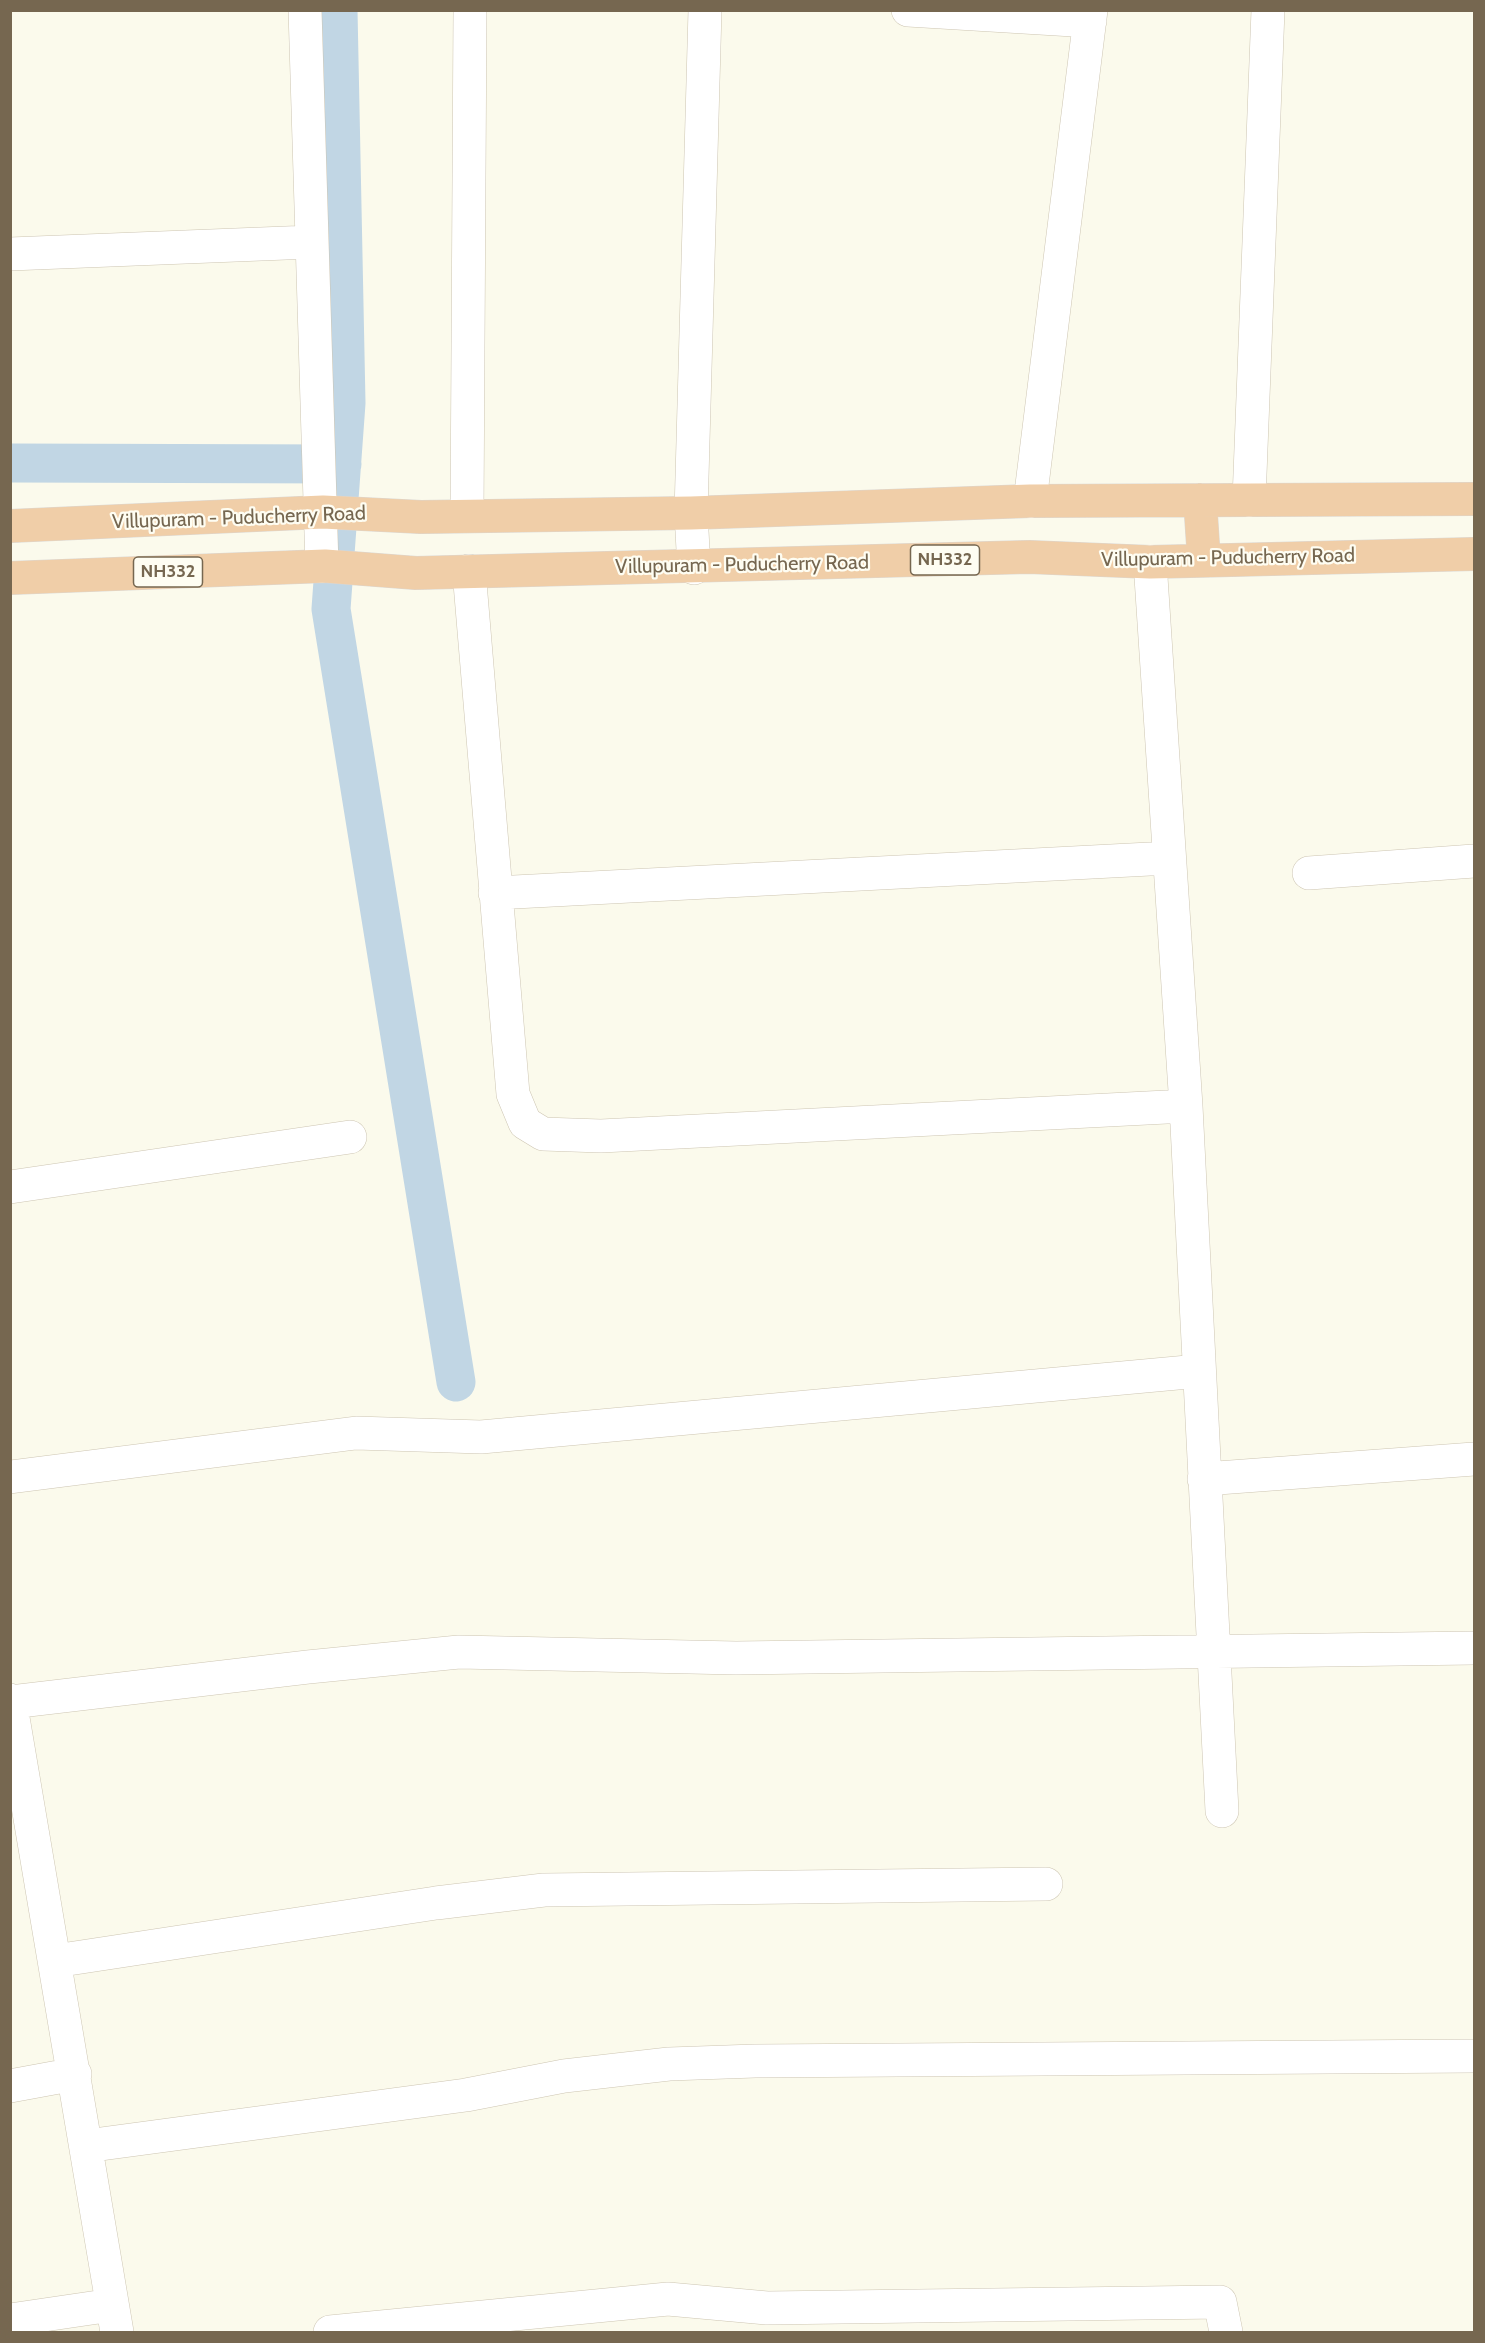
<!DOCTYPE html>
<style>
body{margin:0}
#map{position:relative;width:1485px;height:2343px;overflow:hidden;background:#fbfaec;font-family:Cabin,sans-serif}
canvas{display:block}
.frame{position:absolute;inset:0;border:12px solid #766750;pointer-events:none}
</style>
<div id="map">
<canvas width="1485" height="2343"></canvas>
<div class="frame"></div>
</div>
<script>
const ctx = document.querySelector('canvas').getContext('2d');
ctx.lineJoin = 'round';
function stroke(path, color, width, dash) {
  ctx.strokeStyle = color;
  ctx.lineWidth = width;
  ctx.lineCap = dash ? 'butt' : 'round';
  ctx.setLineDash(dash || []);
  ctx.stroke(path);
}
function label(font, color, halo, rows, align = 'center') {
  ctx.font = font + ' Cabin,sans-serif';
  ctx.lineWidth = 4.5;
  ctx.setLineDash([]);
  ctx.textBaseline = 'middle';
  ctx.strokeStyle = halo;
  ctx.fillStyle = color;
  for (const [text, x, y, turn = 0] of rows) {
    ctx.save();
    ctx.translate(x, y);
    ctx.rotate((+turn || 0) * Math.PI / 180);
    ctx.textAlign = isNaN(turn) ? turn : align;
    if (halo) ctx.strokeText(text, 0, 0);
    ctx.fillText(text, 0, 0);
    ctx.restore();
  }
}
stroke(new Path2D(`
 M338 10 346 403 331 609 456 1382
 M10 463 342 464`), '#c1d6e4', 39);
const minor = new Path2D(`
 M305 10 322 566
 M908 10 1090 21
 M10 254 311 242
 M1249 500 1268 10
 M1030 501 1091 10
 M467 515 470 10
 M1150 562 1186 1106 1222 1811
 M694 568 691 513 705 10
 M469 571 513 1094 525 1123 543 1134 601 1136 1186 1106
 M1309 873 1474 861
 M495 893 1169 858
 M10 1187 350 1137
 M10 1477 356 1433 481 1437 1199 1371
 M1204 1479 1474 1459
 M10 1700 117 2332
 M11 1702 308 1667 459 1652 736 1658 1474 1648
 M55 1961 436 1903 544 1890 1046 1884
 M10 2086 75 2074
 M86 2146 466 2095 564 2076 669 2064 755 2061 1474 2056
 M10 2320 112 2305
 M330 2332 668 2299 767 2308 1220 2302 1226 2332`);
const highway = new Path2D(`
 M1200 500 1204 560
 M10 526 323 512 421 517 691 513 1030 501 1474 499
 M10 578 325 566 416 573 1029 557 1150 562 1474 554`);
stroke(minor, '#cdc5b2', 34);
stroke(highway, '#dbd7d2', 34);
stroke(minor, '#fff', 33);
stroke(highway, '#f0cea8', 33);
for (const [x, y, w] of [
 [945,560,69],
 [168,572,69]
]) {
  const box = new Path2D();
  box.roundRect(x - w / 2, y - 15, w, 30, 4.5);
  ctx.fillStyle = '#fefdf2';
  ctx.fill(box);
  stroke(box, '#766750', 1.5);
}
label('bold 18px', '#766750', null, [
 ["NH332",945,560],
 ["NH332",168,572]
]);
label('20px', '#766750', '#fefdf2', [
 ["Villupuram - Puducherry Road",239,518,-2],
 ["Villupuram - Puducherry Road",1228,558,-1],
 ["Villupuram - Puducherry Road",742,565,-1]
]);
</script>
